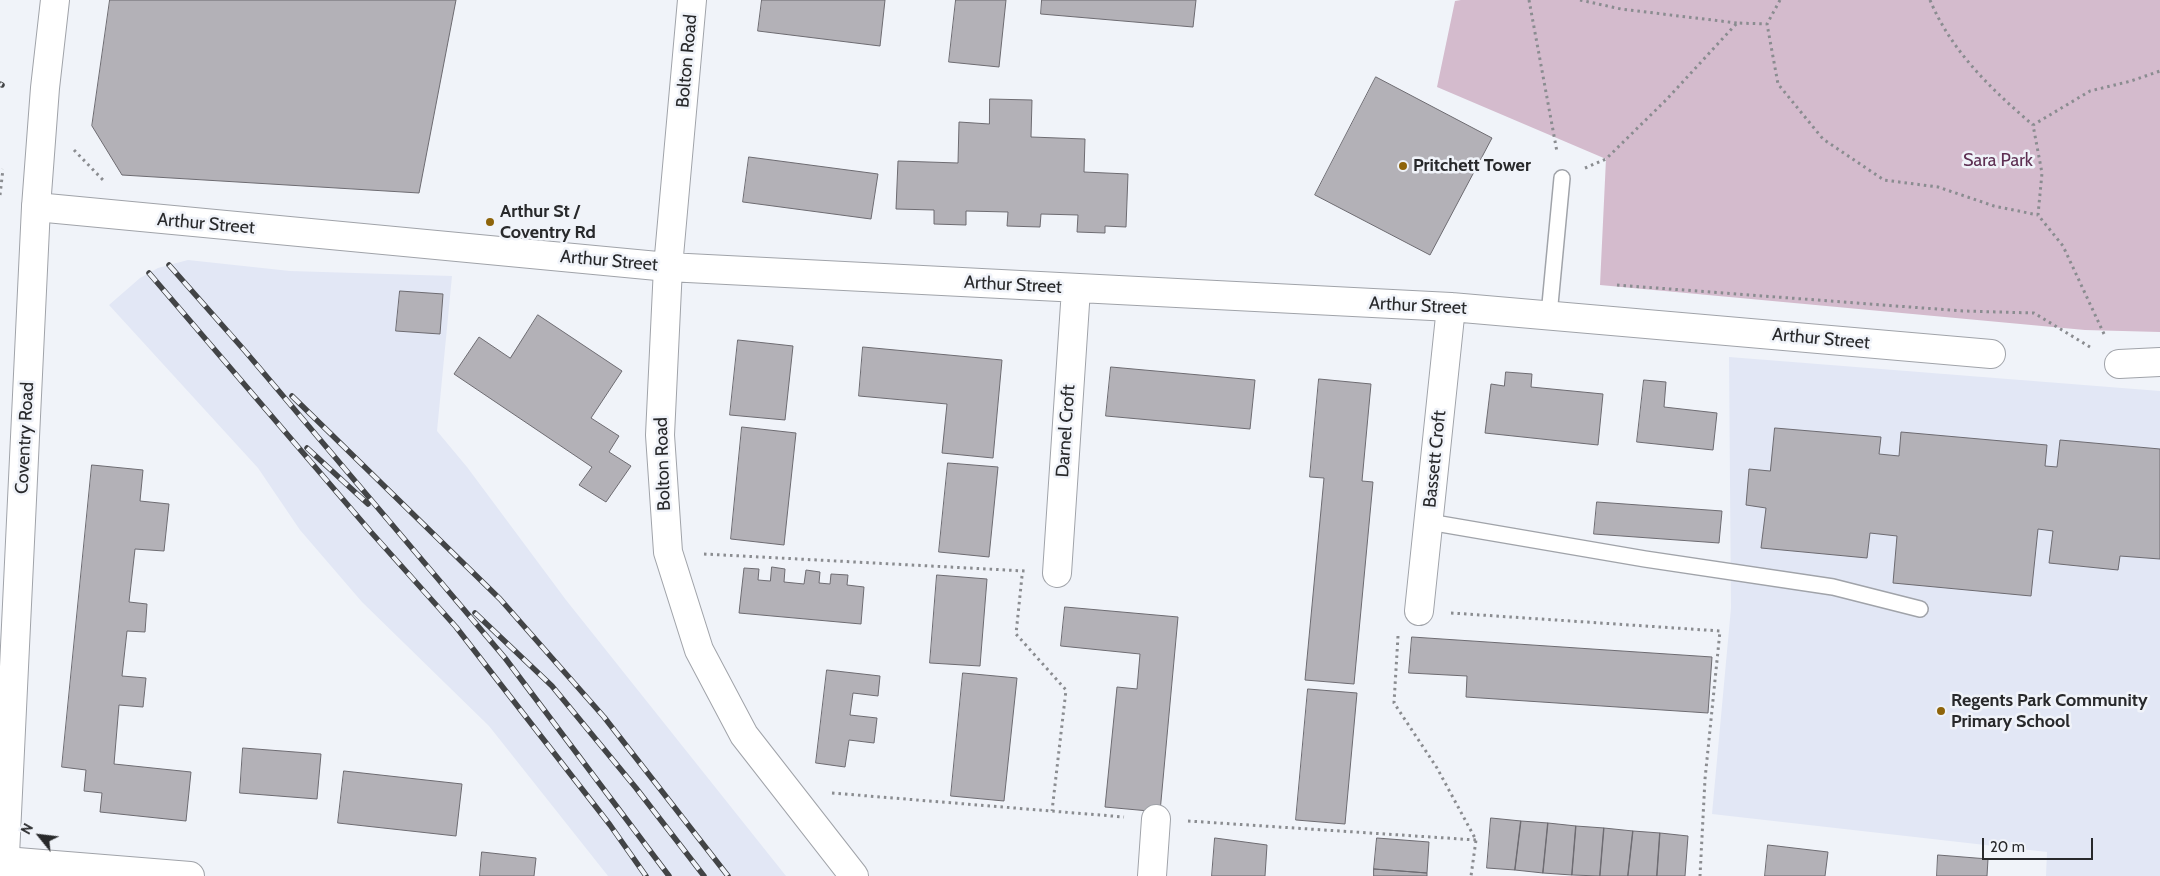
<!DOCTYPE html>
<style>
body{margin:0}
#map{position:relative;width:2160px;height:876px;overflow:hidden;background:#f0f3f9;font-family:Cabin,sans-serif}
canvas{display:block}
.north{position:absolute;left:15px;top:811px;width:50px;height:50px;-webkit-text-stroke:4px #f0f3f9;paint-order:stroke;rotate:299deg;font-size:14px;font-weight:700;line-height:20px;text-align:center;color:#28292b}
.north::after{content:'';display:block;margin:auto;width:18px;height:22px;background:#28292b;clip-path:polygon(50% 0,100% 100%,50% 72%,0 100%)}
.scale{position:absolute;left:1982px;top:838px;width:111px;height:22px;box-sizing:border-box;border:2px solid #28292b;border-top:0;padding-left:6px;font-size:15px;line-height:18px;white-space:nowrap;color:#28292b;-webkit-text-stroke:4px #f0f3f9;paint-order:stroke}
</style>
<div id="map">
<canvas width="2160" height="876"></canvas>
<div class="north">N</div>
<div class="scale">20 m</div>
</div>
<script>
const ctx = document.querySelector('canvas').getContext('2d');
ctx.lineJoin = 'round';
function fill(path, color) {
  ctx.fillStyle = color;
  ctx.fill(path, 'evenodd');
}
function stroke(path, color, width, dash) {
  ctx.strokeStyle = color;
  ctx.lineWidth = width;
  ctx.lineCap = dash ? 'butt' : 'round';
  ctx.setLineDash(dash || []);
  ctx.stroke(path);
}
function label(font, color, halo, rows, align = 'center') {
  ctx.font = font + ' Cabin,sans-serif';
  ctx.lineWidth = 5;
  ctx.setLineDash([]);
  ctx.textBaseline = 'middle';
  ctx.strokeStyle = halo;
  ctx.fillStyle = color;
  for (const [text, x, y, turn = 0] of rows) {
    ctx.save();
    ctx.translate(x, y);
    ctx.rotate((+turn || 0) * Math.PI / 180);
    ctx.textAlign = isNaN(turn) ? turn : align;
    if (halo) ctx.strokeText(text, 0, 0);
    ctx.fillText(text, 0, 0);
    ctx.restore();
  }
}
fill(new Path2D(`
 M188 260 290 271 452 276 437 431 467 467 566 600 786 876H608L489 726 362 602 300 530 258 468 109 305 140 278 158 268Z
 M1729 357 2160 391V876H2046L2047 852 1712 814 1731 608Z`), '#e2e7f5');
fill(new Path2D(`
 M1461 0H2160V332L2085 330 1600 285 1606 159 1437 87 1455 1Z`), '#d4bbcd');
const building = new Path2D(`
 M110 0H456L419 193 122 175 92 126Z
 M762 0H885L880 46 758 31Z
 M956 0H1006L999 67 949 62Z
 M1042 0H1196L1193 27 1041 14Z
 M1376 77 1492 138 1430 255 1315 195Z
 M990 99 1032 100 1031 137 1085 139 1084 172 1128 174 1126 227 1105 226V233L1077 232 1078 215 1041 214 1040 227 1007 226 1008 212 966 211V225L934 224V210L896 209 898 161 958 163 959 122 989 124Z
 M749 157 878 174 871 219 743 202Z
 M400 291 443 294 440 334 396 331Z
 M538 315 622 371 591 418 619 436 609 452 631 466 606 502 579 485 592 467 454 374 479 337 510 358Z
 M738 340 793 346 785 420 730 415Z
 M863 347 1002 360 993 458 942 453 947 404 859 396Z
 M1111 367 1255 380 1250 429 1106 416Z
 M1506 372 1532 374 1531 387 1603 394 1598 445 1485 433 1491 384 1504 386Z
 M1319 379 1371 384 1362 481 1373 482 1354 684 1305 680 1324 478 1310 477Z
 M1644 380 1666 382 1664 407 1717 413 1713 450 1637 442Z
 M742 427 796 433 784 545 731 539Z
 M1775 428 1881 437 1879 454 1899 456 1901 432 2047 445 2045 466 2057 467 2060 440 2160 449V559L2120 556 2118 570 2049 563 2053 531 2038 529 2031 596 1893 583 1897 536 1870 533 1867 558 1761 548 1766 508 1746 505 1749 469 1770 471Z
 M948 463 998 467 989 557 939 552Z
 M92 465 143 470 140 501 169 504 164 551 135 549 129 602 147 604 145 632 127 631 122 676 146 678 143 707 119 705 114 764 191 772 186 821 100 812 102 793 84 791 86 770 62 767Z
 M1597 502 1722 511 1719 543 1594 534Z
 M772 567 785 569 784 582 804 584 806 570 820 572 819 583 830 584 831 574 848 575 847 585 864 587 861 624 739 613 744 568 759 569 758 580 770 581Z
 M937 575 987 579 980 666 930 663Z
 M1065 607 1178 617 1160 812 1105 807 1117 687 1137 689 1140 654 1061 646Z
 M1412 637 1712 657 1708 713 1466 697 1467 676 1409 673Z
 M827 670 880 676 878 696 853 693 850 715 877 718 874 743 849 740 845 767 816 763Z
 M963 673 1017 678 1004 801 951 796Z
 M1308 689 1357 693 1345 824 1296 820Z
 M243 748 321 754 317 799 240 793Z
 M344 771 462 784 456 836 338 823Z
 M1491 818 1521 821 1515 870 1487 868Z
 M1521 821 1548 823 1543 873 1515 870Z
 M1548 823 1576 826 1572 875 1543 873Z
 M1576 826 1604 828 1600 876 1572 875Z
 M1604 828 1633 831 1628 876H1600Z
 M1633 831 1660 833 1657 876H1628Z
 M1660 833 1688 836 1685 876H1657Z
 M1215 838 1267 845 1265 876H1212Z
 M1377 838 1429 842 1427 873 1374 869Z
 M1768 845 1828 852 1825 876H1765Z
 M482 852 536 858 534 876H480Z
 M1938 855 1988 859 1987 876H1937Z
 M1374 869 1427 873V876H1374Z`);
fill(building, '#b3b1b7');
stroke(building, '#6d6b71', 1);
const lane = new Path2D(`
 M1549 315 1562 178
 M1429 522 1645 559 1833 587 1920 609`);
const street = new Path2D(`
 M692 0 668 267 660 435 668 552 699 650 744 735 854 876
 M36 207 668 267 1451 307 1991 354
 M2119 364 2160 362
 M1057 573 1076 289
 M1419 611 1451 307
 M5 861 190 876
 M1152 876 1156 819`);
const secondary = new Path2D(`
 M4 876 36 207 45 88 55 0`);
stroke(lane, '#a0a3a9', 18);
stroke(street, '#a0a3a9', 30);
stroke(secondary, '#a0a3a9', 30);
stroke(new Path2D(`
 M1529 0 1557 152
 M1580 0 1621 9 1737 23
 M1780 0 1767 24 1778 84 1823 139 1884 180 1938 187 1994 206 2038 215
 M1930 0C1951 51 1992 90 2033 125
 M74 150 103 180
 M1585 168 1606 159 1667 99 1737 23 1767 24
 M0 195 3 169
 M1617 285 1963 311 2034 313 2090 347
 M2104 334 2063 246 2038 215 2042 173 2033 125 2090 91 2131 81 2160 71
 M704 554 1025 571
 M1022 576 1016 634 1066 690 1052 811
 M1451 613 1720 631 1705 779 1700 876
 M1398 636 1394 703 1437 768 1476 840 1471 876
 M832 793 1124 817
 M1188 821 1476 840`), '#8a8c90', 3, [2.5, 4]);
stroke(lane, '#fff', 15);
stroke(street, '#fff', 28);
stroke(secondary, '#fff', 28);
const rail = new Path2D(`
 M0 84 2 85
 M169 265 245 351 505 658 669 876
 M149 273 370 531 456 627 610 825 646 876
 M292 396 500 599 604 717 728 876
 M307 448 368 504
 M475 613 552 686 636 788 704 876`);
stroke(rail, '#424446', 5.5);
stroke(rail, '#f0f3f9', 4, [11]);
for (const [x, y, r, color] of [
 [1403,166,5,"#8e640a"],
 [490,222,5,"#8e640a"],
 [1941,711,5,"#8e640a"]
]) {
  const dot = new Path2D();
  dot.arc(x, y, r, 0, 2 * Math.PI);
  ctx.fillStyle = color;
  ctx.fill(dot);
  stroke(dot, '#f0f3f9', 2);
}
label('18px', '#28292b', '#f0f3f9', [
 ["Bolton Road",687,61,-85],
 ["Arthur Street",206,224,5],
 ["Arthur Street",609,261,5],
 ["Arthur Street",1013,285,3],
 ["Arthur Street",1418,306,3],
 ["Arthur Street",1821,339,5],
 ["Darnel Croft",1066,431,-86],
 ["Coventry Road",25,438,-87],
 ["Bassett Croft",1435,459,-84],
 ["Bolton Road",663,464,-92]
]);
label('18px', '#5e3053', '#f0f3f9', [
 ["Sara Park",1998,161]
]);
label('bold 18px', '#28292b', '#f0f3f9', [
 ["Pritchett Tower",1413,166],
 ["Arthur St /",500,212],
 ["Coventry Rd",500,233],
 ["Regents Park Community",1951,701],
 ["Primary School",1951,722]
], 'left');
</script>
